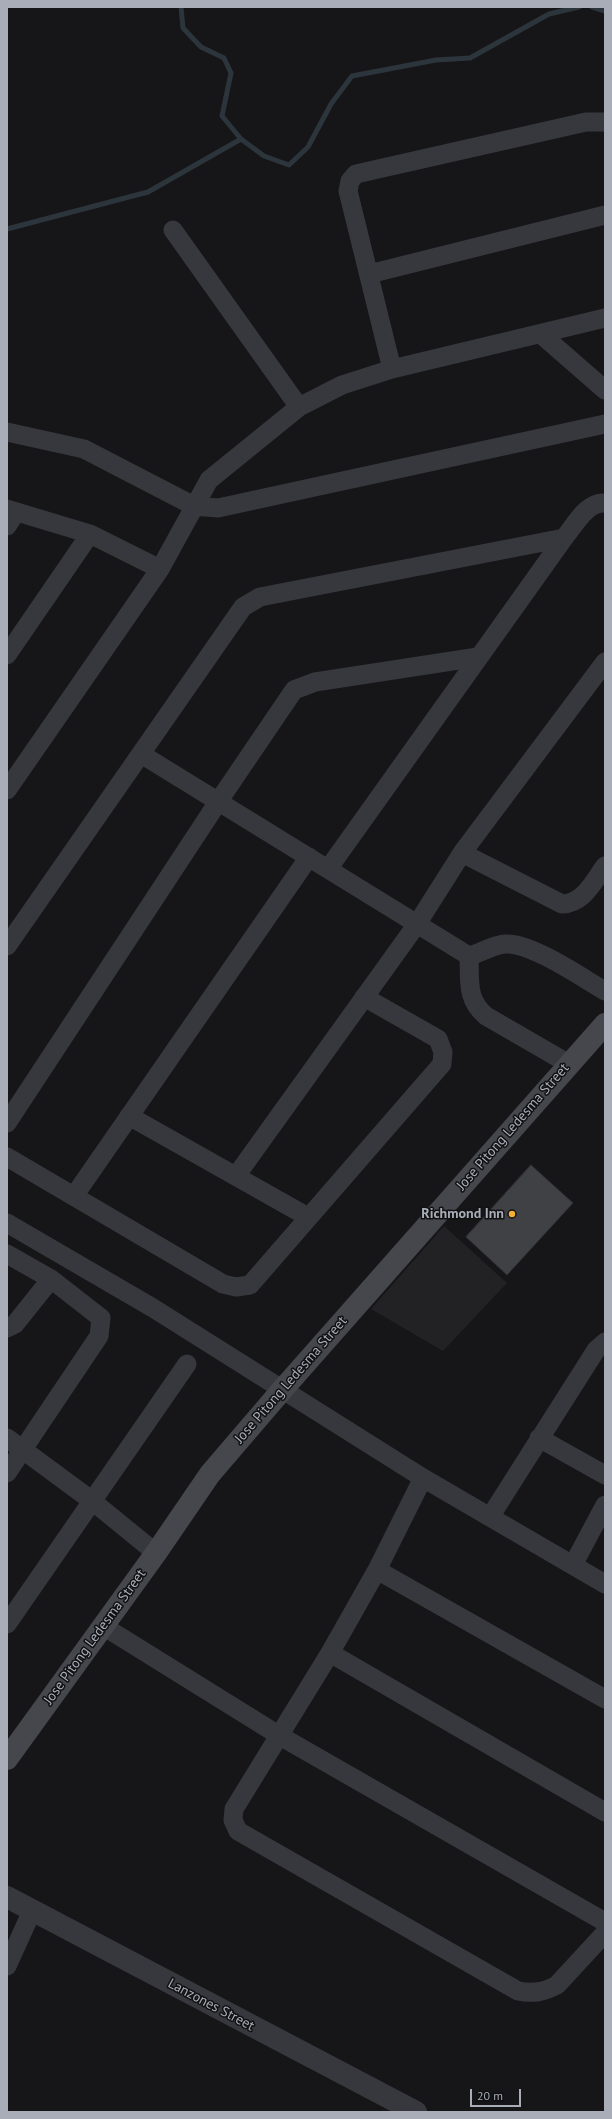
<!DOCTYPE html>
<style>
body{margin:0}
#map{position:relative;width:612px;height:2119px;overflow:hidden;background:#161618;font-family:"PT Sans",sans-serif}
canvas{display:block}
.frame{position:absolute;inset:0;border:8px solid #a8adb8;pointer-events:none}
.scale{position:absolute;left:470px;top:2089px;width:51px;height:18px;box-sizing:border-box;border:2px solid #a8adb8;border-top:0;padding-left:5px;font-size:12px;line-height:14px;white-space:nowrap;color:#a8adb8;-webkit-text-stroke:3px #111113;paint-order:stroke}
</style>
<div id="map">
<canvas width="612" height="2119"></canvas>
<div class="frame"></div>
<div class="scale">20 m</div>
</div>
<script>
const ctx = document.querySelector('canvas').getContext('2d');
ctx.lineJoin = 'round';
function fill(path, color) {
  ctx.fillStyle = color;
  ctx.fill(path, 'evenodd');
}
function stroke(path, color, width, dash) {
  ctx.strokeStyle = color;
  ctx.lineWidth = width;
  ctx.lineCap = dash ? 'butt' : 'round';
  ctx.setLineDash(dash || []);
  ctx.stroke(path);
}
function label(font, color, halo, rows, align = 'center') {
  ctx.font = font + ' "PT Sans",sans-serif';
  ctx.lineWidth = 3;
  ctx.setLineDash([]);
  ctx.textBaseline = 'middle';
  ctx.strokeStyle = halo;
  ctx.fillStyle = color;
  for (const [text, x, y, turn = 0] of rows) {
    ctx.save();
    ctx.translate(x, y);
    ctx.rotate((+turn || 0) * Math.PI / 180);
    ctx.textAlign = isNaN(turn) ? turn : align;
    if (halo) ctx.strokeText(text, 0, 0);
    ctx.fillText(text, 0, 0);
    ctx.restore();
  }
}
fill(new Path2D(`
 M444 1226 507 1283 443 1351 371 1309Z`), '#222225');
stroke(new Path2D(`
 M181 7 183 28 201 47 224 58 231 73 222 116 241 139
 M592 7 605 11
 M7 229 148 192 241 139 264 156 289 165 308 147 331 104 352 76 436 60 470 58 549 14 579 7`), '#2c353c', 5);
const building = new Path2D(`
 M531 1165 573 1203 507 1275 466 1237Z`);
fill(building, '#404145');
stroke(building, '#303034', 1);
stroke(new Path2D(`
 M173 230 299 407
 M369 274 605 215
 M542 335 605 390
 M392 369 348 191 350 181 356 174 586 122H605
 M7 432 84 449 194 506 218 508 605 424
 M7 509 90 534 160 569
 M7 526 16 512
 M7 655 90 534
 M141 754 469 956
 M7 790 160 569 209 480 299 407 342 385 392 369 605 318
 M462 853 562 904C584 903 593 882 605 866
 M328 869 564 538C575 525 587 501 605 503
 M7 946 243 607 260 597 564 538
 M569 1064 486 1016C466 999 470 981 469 956 480 953 493 945 505 944 531 942 582 978 605 991
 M129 1116 308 1217
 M7 1123 218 802 294 690 315 682 478 657
 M7 1157 223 1284 236 1287 250 1285 442 1064 443 1052 438 1039 364 997
 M236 1176 417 924 462 853 605 662
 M74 1196 309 857
 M7 1223 153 1308 423 1478 605 1584
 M7 1254 51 1279 101 1318 99 1336 7 1473
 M7 1328 15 1324 51 1279
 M7 1438 91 1500 156 1553
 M539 1438 605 1475
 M423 1478 377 1570 330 1653 234 1809 233 1820 238 1831 518 1991C533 1994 544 1992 557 1985L605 1933
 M490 1517 596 1350 605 1342
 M573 1565 605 1505
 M377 1570 605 1699
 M7 1624 187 1364
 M103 1626 280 1736 605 1922
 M330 1653 605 1812
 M7 1966 32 1911`), '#37383d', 19);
stroke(new Path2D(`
 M7 1897 416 2112`), '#37383d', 22);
stroke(new Path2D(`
 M7 1759 156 1553 210 1474 282 1390 605 1024`), '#45474d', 22);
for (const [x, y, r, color] of [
 [512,1214,4,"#f2b134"]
]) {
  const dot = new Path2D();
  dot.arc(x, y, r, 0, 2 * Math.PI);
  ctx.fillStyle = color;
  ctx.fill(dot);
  stroke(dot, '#111113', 1.5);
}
label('14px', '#a8adb8', '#111113', [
 ["Jose Pitong Ledesma Street",513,1127,-49],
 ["Jose Pitong Ledesma Street",291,1380,-49],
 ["Jose Pitong Ledesma Street",95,1637,-54],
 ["Lanzones Street",211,2005,28]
]);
label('bold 14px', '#a8adb8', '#111113', [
 ["Richmond Inn",504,1214]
], 'right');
</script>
